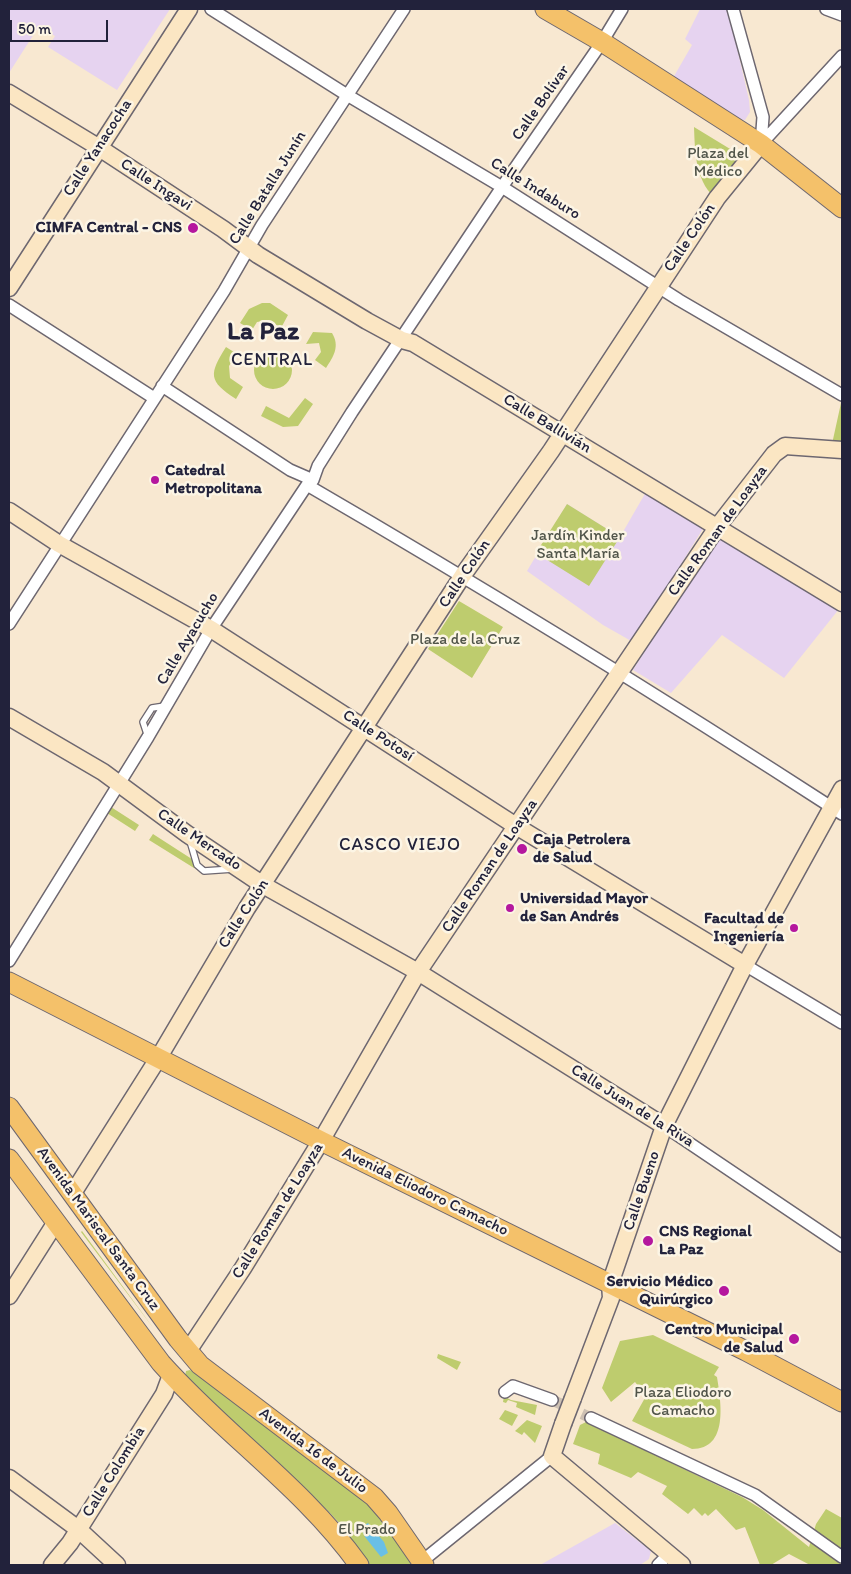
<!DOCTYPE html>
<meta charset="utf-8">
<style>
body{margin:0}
#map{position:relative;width:851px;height:1574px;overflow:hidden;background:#f8e8d1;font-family:Itim,sans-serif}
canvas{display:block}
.frame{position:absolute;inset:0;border:10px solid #22223b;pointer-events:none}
.scale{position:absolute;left:10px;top:20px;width:98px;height:22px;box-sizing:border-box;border:2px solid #22223b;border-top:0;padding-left:6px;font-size:15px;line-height:18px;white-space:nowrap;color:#22223b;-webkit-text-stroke:4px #fcf5e5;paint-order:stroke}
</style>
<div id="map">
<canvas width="851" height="1574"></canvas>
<div class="frame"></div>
<div class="scale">50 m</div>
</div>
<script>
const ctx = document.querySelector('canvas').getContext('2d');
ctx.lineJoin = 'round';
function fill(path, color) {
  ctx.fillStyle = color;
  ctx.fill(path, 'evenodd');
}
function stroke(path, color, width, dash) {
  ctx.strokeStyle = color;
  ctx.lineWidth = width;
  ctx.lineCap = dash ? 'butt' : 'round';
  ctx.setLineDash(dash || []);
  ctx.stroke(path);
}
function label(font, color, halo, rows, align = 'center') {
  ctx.font = font + ' Itim,sans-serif';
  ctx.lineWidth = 5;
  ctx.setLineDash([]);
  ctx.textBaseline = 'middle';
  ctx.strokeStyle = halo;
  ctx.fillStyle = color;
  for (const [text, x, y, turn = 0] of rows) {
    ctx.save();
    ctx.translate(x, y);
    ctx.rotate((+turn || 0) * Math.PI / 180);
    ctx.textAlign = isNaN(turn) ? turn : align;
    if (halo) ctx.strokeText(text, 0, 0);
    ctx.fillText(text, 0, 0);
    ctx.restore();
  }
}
fill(new Path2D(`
 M9 9H170L117 90 48 47 55 36 39 26 9 73Z
 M700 9H728L749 100 750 112 745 120 736 119 673 78 692 45 685 39Z
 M646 492 704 527 633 642 603 625 527 571 567 504 620 537Z
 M719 535 839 609 784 678 722 635 671 693 633 670Z
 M615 1523 651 1551 649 1559 640 1565H540Z`), '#e6d3f0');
fill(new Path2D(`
 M694 127 740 155 739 164 714 197C695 179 695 151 694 127Z
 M262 303H270L288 315 281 328 269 320 257 322 252 330 240 323 249 309Z
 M313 332 332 333C340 346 334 356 326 368L315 360 321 352 319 343 306 344Z
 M226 347 237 354 229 366 230 378 243 387 236 399C208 381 209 374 226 347Z
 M254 370a19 19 0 1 1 38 0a19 19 0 1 1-38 0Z
 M305 398 313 404 298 426 283 427 261 416 266 406 289 418Z
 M841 403 842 445 832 444Z
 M567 504 620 537 589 586 536 553Z
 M459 601 503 627 472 678 428 649Z
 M111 807 139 825 135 831 107 813Z
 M153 834 198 863 194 868 149 840Z
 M82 1231 154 1329 81 1232Z
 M653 1335 719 1367 714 1375 717 1377C721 1402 729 1449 692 1449L632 1421 646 1396 635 1382 611 1402 602 1388 620 1341Z
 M438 1354 461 1362 457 1370 437 1358Z
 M190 1370 216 1387 372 1506 414 1565H369L342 1526 328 1511 209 1402 185 1376 186 1371Z
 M504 1396 511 1400 537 1405 535 1415 516 1407 517 1403 508 1400 506 1403 503 1402Z
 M505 1410 518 1415 512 1426 499 1419Z
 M527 1420 542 1426 535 1443 524 1432 522 1435 515 1431Z
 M586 1422 742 1497 763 1510 809 1547 816 1524 826 1509 842 1518V1565H810L789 1554 771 1565H760L745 1527 736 1530 716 1509 708 1516 705 1513 702 1516 694 1508 688 1514 662 1494 667 1486 638 1472 631 1478 598 1464 600 1454 573 1444 580 1425Z`), '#becc6e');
fill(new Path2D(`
 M368 1523 384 1542 388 1553 381 1557 365 1537 361 1527Z`), '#69bfe6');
stroke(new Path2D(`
 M552 1400 591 1418`), '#cdc0b3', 11, [11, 5.5]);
const lane = new Path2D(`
 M148 737 143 722 152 708 165 706
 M190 841 197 865 204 871 233 869`);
const street = new Path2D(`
 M211 9 347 95 502 187 679 300 842 395
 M733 9 763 117 761 144
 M826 9 842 15
 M761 144 842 56
 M9 305 154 398
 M162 386 290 470 313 480
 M307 485C488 590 666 700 842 814
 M9 624 224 291 262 225 404 9
 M9 961 148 737 211 629 307 485 313 480 318 466 352 412 502 187 602 42 622 9
 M745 965 842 1023
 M664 1126 842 1246
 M505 1392 513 1386 552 1400
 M591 1418 755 1495 842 1557
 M421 1562 552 1456
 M658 1565 669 1554`);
const secondary = new Path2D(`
 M9 93 98 147 223 229 258 255 367 321 402 340 413 343 842 603
 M9 288 189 9
 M9 511 59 544 211 629 516 826 745 965
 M9 717 103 772 187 834 263 885 418 972 664 1126
 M73 1193 159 1057 247 908 463 575 551 451 717 198 761 144
 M9 1296 56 1222
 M188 1351 243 1268 321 1141 418 972 718 526 774 454 785 446 842 450
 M573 1398 611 1298 610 1284 664 1126 745 965 842 789
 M563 1424 552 1456 682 1565
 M9 1478 78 1529 117 1565
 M52 1565 70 1543 164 1394 171 1375`);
const primary = new Path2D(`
 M545 9 602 42 761 144 842 208
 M9 982 321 1141 746 1351 842 1402
 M9 1107 178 1339 200 1365 374 1497 388 1513 424 1565
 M9 1159 161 1363C224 1434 304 1488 359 1565`);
stroke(lane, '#6d6770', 8);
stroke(street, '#6d6770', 14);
stroke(secondary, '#6d6770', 19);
stroke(primary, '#6d6770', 21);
stroke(lane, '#fff', 5.5);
stroke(street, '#fff', 11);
stroke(secondary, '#fbe6c3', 16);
stroke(primary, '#f4c16a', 19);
const secondaryBridge = new Path2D(`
 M563 1424 573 1398`);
stroke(secondaryBridge, '#6d6770', 19, []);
stroke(secondaryBridge, '#fbe6c3', 16);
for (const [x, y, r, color] of [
 [193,228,6,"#b5179e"],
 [155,480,5,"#b5179e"],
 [522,849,6,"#b5179e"],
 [510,908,5,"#b5179e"],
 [794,928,5,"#b5179e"],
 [648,1241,6,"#b5179e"],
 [724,1291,6,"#b5179e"],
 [794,1339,6,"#b5179e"]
]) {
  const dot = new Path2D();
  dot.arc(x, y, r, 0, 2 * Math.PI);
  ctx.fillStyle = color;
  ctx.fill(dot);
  stroke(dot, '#fcf5e5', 2);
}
label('16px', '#22223b', '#fcf5e5', [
 ["Calle Bolívar",541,103,-55],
 ["Calle Yanacocha",98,148,-57],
 ["Calle Ingavi",156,185,33],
 ["Calle Batalla Junín",268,188,-58],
 ["Calle Indaburo",535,189,32],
 ["Calle Colón",690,238,-56],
 ["Calle Ballivián",547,424,31],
 ["Calle Roman de Loayza",718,531,-54],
 ["Calle Colón",465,574,-56],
 ["Calle Ayacucho",188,639,-59],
 ["Calle Potosí",378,736,33],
 ["Calle Mercado",199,840,34],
 ["Calle Roman de Loayza",490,866,-56],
 ["Calle Colón",244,914,-57],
 ["Calle Juan de la Riva",632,1106,32],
 ["Calle Bueno",642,1191,-71],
 ["Avenida Eliodoro Camacho",425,1192,26],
 ["Calle Roman de Loayza",278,1211,-58],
 ["Avenida Mariscal Santa Cruz",98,1229,54],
 ["Avenida 16 de Julio",313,1451,37],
 ["Calle Colombia",114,1472,-58]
]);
label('16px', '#51554a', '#fcf5e5', [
 ["Plaza del",718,154],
 ["Médico",718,172],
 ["Jardín Kinder",578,536],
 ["Santa María",578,554],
 ["Plaza de la Cruz",465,640],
 ["Plaza Eliodoro",683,1393],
 ["Camacho",683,1411],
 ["El Prado",367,1530]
]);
label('bold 16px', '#22223b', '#fcf5e5', [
 ["CIMFA Central - CNS",182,228],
 ["Catedral",165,471,"left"],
 ["Metropolitana",165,489,"left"],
 ["Caja Petrolera",533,840,"left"],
 ["de Salud",533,858,"left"],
 ["Universidad Mayor",520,899,"left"],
 ["de San Andrés",520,917,"left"],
 ["Facultad de",784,919],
 ["Ingeniería",784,937],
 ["CNS Regional",659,1232,"left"],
 ["La Paz",659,1250,"left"],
 ["Servicio Médico",713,1282],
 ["Quirúrgico",713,1300],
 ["Centro Municipal",783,1330],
 ["de Salud",783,1348]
], 'right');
ctx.letterSpacing = '1px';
label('18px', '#22223b', '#fcf5e5', [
 ["CENTRAL",272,360],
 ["CASCO VIEJO",400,845]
]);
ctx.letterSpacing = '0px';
label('bold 26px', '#22223b', '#fcf5e5', [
 ["La Paz",263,332]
]);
</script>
